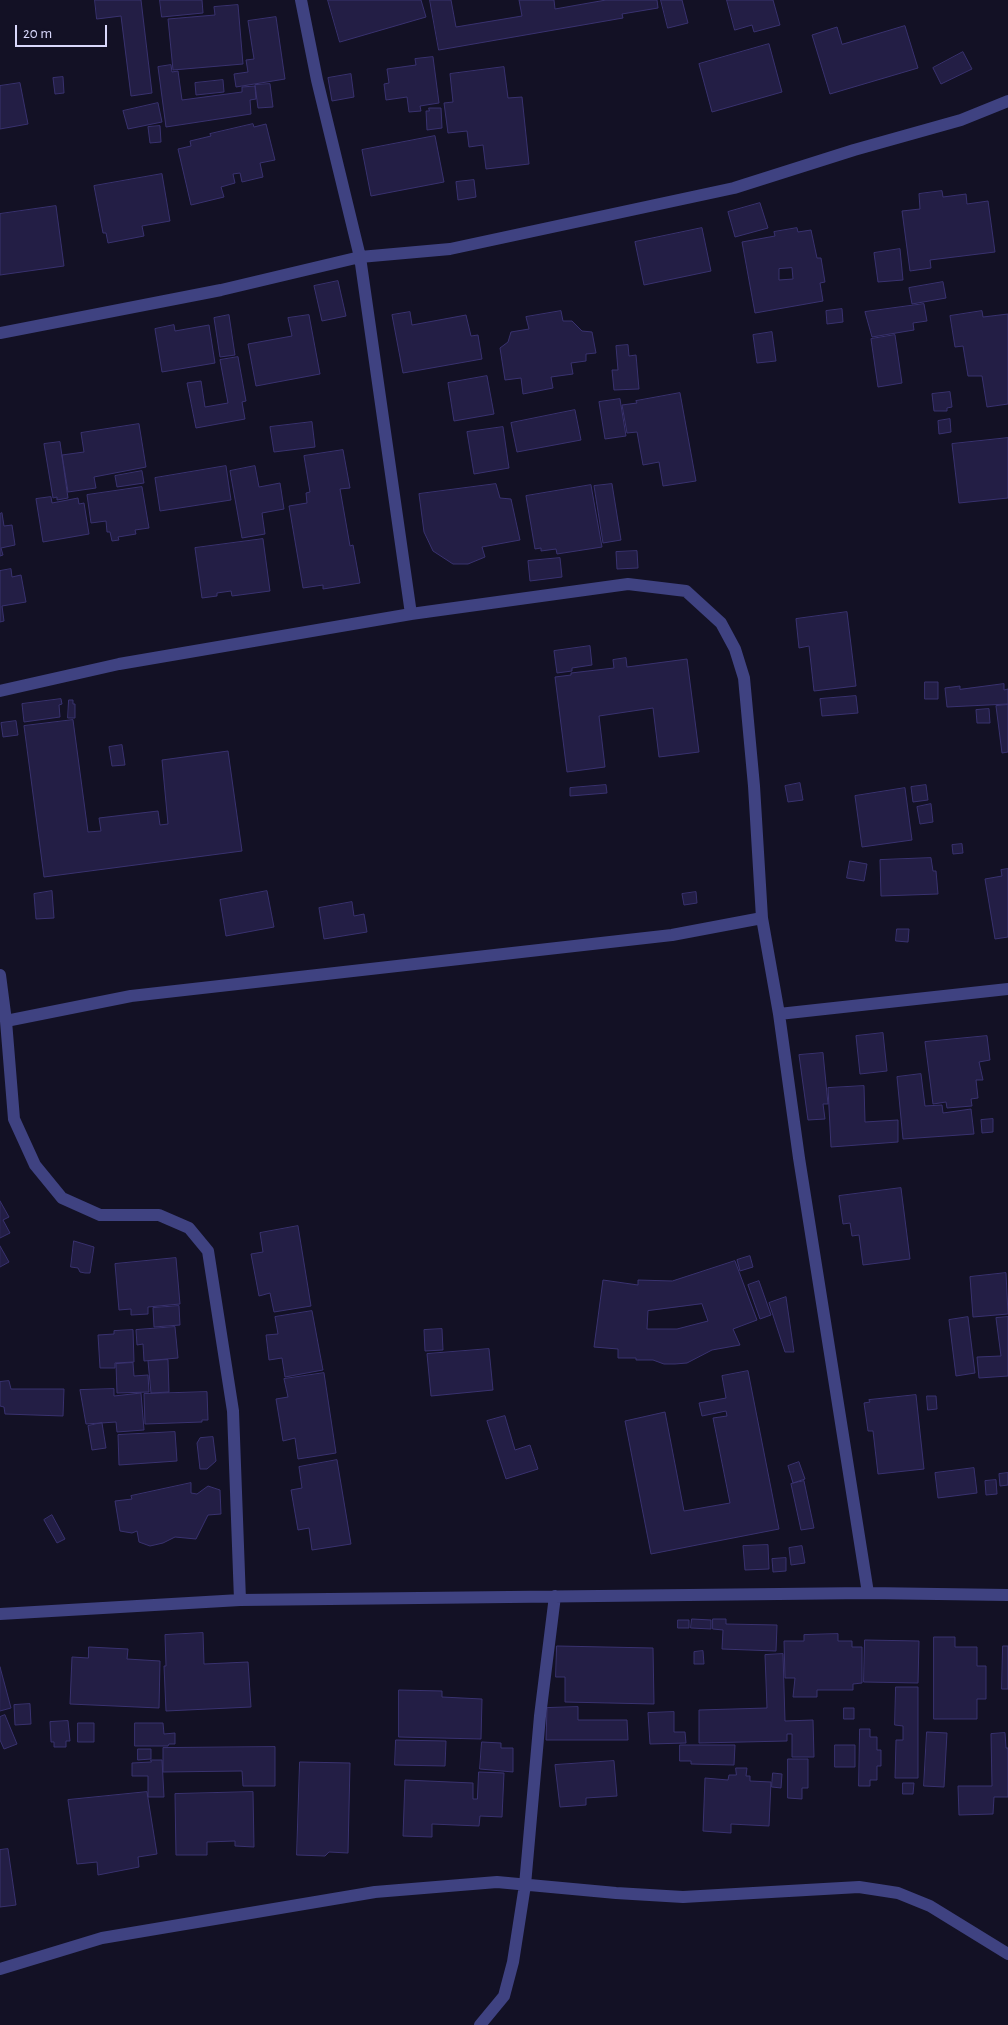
<!DOCTYPE html>
<style>
body{margin:0}
#map{position:relative;width:1008px;height:2025px;overflow:hidden;background:#131125;font-family:"Alegreya Sans",sans-serif}
canvas{display:block}
.scale{position:absolute;left:15px;top:25px;width:92px;height:22px;box-sizing:border-box;border:2px solid #d9d8fc;border-top:0;padding-left:6px;font-size:15px;line-height:18px;white-space:nowrap;color:#d9d8fc;-webkit-text-stroke:4px #131125;paint-order:stroke}
</style>
<div id="map">
<canvas width="1008" height="2025"></canvas>
<div class="scale">20 m</div>
</div>
<script>
const ctx = document.querySelector('canvas').getContext('2d');
ctx.lineJoin = 'round';
function fill(path, color) {
  ctx.fillStyle = color;
  ctx.fill(path, 'evenodd');
}
function stroke(path, color, width, dash) {
  ctx.strokeStyle = color;
  ctx.lineWidth = width;
  ctx.lineCap = dash ? 'butt' : 'round';
  ctx.setLineDash(dash || []);
  ctx.stroke(path);
}
const building = new Path2D(`
 M95 0H141L152 93 131 96 121 16 97 19Z
 M160 0H202L203 13 162 17Z
 M328 0H421L426 17 340 42Z
 M430 0H451L456 27 522 16 519 0H554L555 9 606 0H657L658 8 622 14 623 18 439 50Z
 M661 0H682L688 23 668 28Z
 M727 0H773L780 25 754 32 752 25 735 30Z
 M238 5 243 64 173 70 168 19 215 15 214 7Z
 M276 17 285 79 236 87 234 74 248 72 246 60 254 59 248 21Z
 M905 26 918 68 830 94 812 35 837 27 842 44Z
 M769 44 782 92 712 112 699 64Z
 M963 52 972 69 941 84 933 68Z
 M433 57 439 103 420 106 421 111 409 112 407 97 386 100 384 84 389 83 387 69 416 65 415 59Z
 M171 65 172 72 178 71 182 100 242 92V87L255 86 256 99 250 100 251 114 166 127 158 67Z
 M504 67 508 98 522 97 529 164 486 169 483 145 469 147 467 131 448 133 444 103 453 102 450 74Z
 M351 74 354 97 332 101 328 78Z
 M63 77 64 93 55 94 53 78Z
 M223 80 224 92 196 95 195 83Z
 M20 83 28 124 0 129V86Z
 M270 84 273 107 258 108 255 85Z
 M158 103 162 122 128 129 123 111Z
 M429 108H441L442 128 427 130 426 111H429Z
 M253 124 254 127 266 124 275 160 260 163 263 177 242 182 240 173 233 174 235 183 221 187 224 197 191 205 178 149 191 146 190 141 211 136 210 134Z
 M160 126 161 142 150 143 148 127Z
 M435 136 444 182 371 196 362 150Z
 M162 174 170 221 142 226 144 236 108 243 106 233H103L94 186Z
 M474 180 476 197 458 200 456 182Z
 M942 191 943 197 966 194 967 204 988 201 995 252 930 260 931 268 910 271 902 211 920 209 919 194Z
 M760 203 768 228 735 237 728 212Z
 M56 206 64 266 0 275V214Z
 M702 228 711 271 644 285 635 242Z
 M797 228 798 232 811 230 817 258H821L825 282 820 283 823 301 755 313 742 242 775 236 774 232ZM792 268 793 279 779 280V269Z
 M900 249 903 280 878 282 874 253Z
 M338 281 346 316 322 321 314 286Z
 M943 282 946 298 912 304 909 288Z
 M924 304 927 321 913 323 914 330 872 337 865 312Z
 M842 309 843 322 827 324 826 311Z
 M561 311 563 321H572L582 331 592 332 596 353 586 354V361L571 363 573 374 551 377 553 388 523 394 521 378 505 380 500 348 508 342 511 332 529 329 526 317Z
 M982 311 983 317 1008 314V404L987 407 982 376H968L963 346 955 347 950 316Z
 M410 312 412 325 466 315 471 336 478 335 482 359 403 373 392 315Z
 M229 315 235 355 220 357 214 318Z
 M309 315 320 374 256 386 248 344 292 336 288 318Z
 M174 325 175 331 209 325 215 363 162 372 155 329Z
 M772 332 776 361 757 363 753 335Z
 M895 335 902 383 878 387 871 339Z
 M628 345 629 356 636 355 639 389 614 390 612 370H618L616 346Z
 M238 357 246 401 242 402 245 419 196 428 187 383 201 381 205 407 228 403 220 360Z
 M487 376 494 414 454 421 448 383Z
 M950 392 952 407 947 408V411H934L932 394Z
 M680 393 696 481 663 486 659 462 643 465 637 432 627 433 622 405 637 403 636 401Z
 M620 399 626 436 605 439 599 402Z
 M575 410 581 440 517 452 511 423Z
 M950 419 951 432 939 434 938 421Z
 M312 422 315 447 274 452 270 427Z
 M139 424 146 467 94 477 96 488 68 492 62 455 84 452 81 433Z
 M503 427 509 468 474 474 467 432Z
 M1008 438V498L959 503 952 444Z
 M60 442 68 498 57 500V497L53 498 44 444Z
 M343 450 350 488 340 489 350 546 353 545 360 583 323 589V585L303 588 289 506 307 503 306 493 310 492 304 456Z
 M226 466 231 500 160 511 155 478Z
 M255 466 259 487 280 483 284 509 262 513 265 534 242 538 230 471Z
 M142 471 144 483 117 487 115 476Z
 M496 484 500 498 511 499 520 540 482 547 485 557 468 564H453L433 551 424 532 419 494Z
 M612 484 621 540 603 543 594 486Z
 M591 485 602 547 557 554 556 549 541 551V548L535 549 526 496Z
 M142 487 149 528 135 530 136 534 118 537 119 540 112 541 110 532H107L106 521 91 523 87 495Z
 M51 497 52 503 78 498 79 504 84 503 89 534 43 542 36 499Z
 M2 513 4 526 12 525 15 545 1 548 3 555 0 556V514Z
 M263 539 270 591 232 596 231 591 217 593V596L202 598 195 548Z
 M637 551 638 568 617 569 616 552Z
 M560 558 562 577 530 581 528 561Z
 M11 569 12 577 21 575 26 602 2 606 4 621 0 622V571Z
 M847 612 856 686 814 691 809 646 799 648 796 619Z
 M590 646 592 665 572 668V671L557 673 554 651Z
 M626 658 627 667 687 659 699 752 659 757 653 708 599 716 605 767 567 772 555 677 571 675V673L614 668 613 660Z
 M925 682H938V699H925Z
 M1004 684V690L1008 689V704L947 707 945 688 960 686V689Z
 M856 696 858 713 822 716 820 699Z
 M61 699 62 704 59 705 60 717 24 722 22 704Z
 M69 700H73V704H75V718H68Z
 M1008 705V752L1002 753 996 706Z
 M989 709 990 723H977L976 710Z
 M73 720 88 832 101 831 99 818 158 811 160 825 168 824 162 760 228 751 242 851 44 877 24 726Z
 M16 721 18 735 3 737 1 723Z
 M122 745 125 765 112 766 109 747Z
 M800 783 803 800 788 802 785 786Z
 M606 785 607 793 570 796V788Z
 M926 785 928 800 913 802 911 787Z
 M905 788 912 840 862 847 855 796Z
 M931 804 933 822 920 824 917 807Z
 M962 844 963 853 953 854 952 845Z
 M931 858 933 871H936L938 894 881 896 880 860Z
 M850 861 867 864 864 881 847 878Z
 M1008 869V937L995 939 985 879 1002 876 1001 870Z
 M52 891 54 918 36 919 34 894Z
 M267 891 274 927 226 936 220 900Z
 M696 892 697 903 684 905 682 894Z
 M352 902 354 916 364 914 367 932 324 939 319 908Z
 M897 929H909L908 942 896 941Z
 M883 1033 887 1071 860 1074 856 1036Z
 M987 1036 990 1060 979 1062 983 1080H976L978 1098 971 1099 972 1106 947 1108 946 1102 933 1104 925 1042Z
 M823 1053 828 1104H823L825 1119 808 1120 799 1055Z
 M921 1074 925 1106 942 1105 943 1113 971 1109 974 1134 903 1139 897 1077Z
 M864 1086 865 1122 898 1120V1142L831 1147 828 1088Z
 M993 1119V1132L982 1133 981 1120Z
 M901 1188 910 1259 863 1265 859 1235 852 1236 850 1223 843 1224 839 1196Z
 M0 1201 9 1217 3 1220 10 1233 0 1238Z
 M298 1226 311 1306 274 1312 270 1293 259 1296 251 1254 263 1252 260 1233Z
 M74 1241 94 1247 90 1273H85L80 1272 78 1268 71 1267Z
 M0 1246 9 1262 0 1267Z
 M750 1256 753 1267 740 1271 737 1260Z
 M176 1258 180 1304 148 1307V1314L131 1315V1309L119 1310 115 1264Z
 M735 1261 757 1320 733 1329 740 1345 712 1350 687 1363 675 1364H664L653 1360H636V1358H618V1349L594 1347 603 1280 638 1285V1280L672 1281ZM702 1304 708 1321 677 1329H647L648 1311Z
 M1006 1273 1008 1314 973 1317 970 1277Z
 M759 1281 771 1315 760 1319 748 1285Z
 M786 1297 794 1352H785L769 1303Z
 M179 1306 180 1325 154 1327 153 1308Z
 M312 1311 323 1370 285 1377 282 1358 269 1360 266 1335 278 1334 275 1317Z
 M968 1317 975 1373 956 1376 949 1320Z
 M1008 1317V1376L979 1378 977 1357 1001 1356 996 1318Z
 M175 1327 178 1358 144 1361 143 1344 137 1345 136 1330Z
 M442 1329 443 1350 425 1351 424 1330Z
 M133 1330 134 1362 115 1363V1368H100L98 1335 114 1334V1331Z
 M489 1349 493 1390 431 1396 427 1354Z
 M168 1360 169 1392 151 1393 148 1361Z
 M133 1363 134 1376 148 1375 149 1392 117 1393 116 1364Z
 M748 1371 779 1529 651 1554 625 1421 665 1412 684 1511 730 1503 713 1418 727 1416 726 1411 702 1416 699 1403 726 1398 722 1376Z
 M324 1373 336 1453 298 1459 295 1438 283 1441 276 1399 288 1397 284 1379Z
 M9 1381 11 1389H64L63 1416 5 1414 4 1407 0 1406V1382Z
 M114 1389V1396L141 1393 144 1430 117 1432 116 1422 86 1424 80 1390Z
 M207 1392 208 1420H202V1422L145 1424 144 1394Z
 M916 1395 924 1469 878 1474 873 1431H868L864 1403 870 1402 869 1400Z
 M927 1396H936L937 1409 928 1410Z
 M505 1416 515 1450 530 1445 538 1469 506 1479 487 1421Z
 M102 1423 106 1448 92 1450 88 1426Z
 M175 1432 177 1461 119 1465 118 1435Z
 M213 1437 216 1461 207 1469H200L197 1443 200 1438Z
 M337 1460 351 1544 312 1550 309 1528 298 1530 291 1490 302 1488 299 1467Z
 M799 1462 805 1479 793 1483 788 1466Z
 M974 1468 977 1493 938 1498 935 1473Z
 M1008 1473V1485L1000 1486 999 1474Z
 M996 1480 997 1494 986 1495 985 1481Z
 M804 1481 814 1528 801 1530 791 1484Z
 M191 1483V1493L197 1494 208 1486 220 1490 221 1514 208 1515 196 1539 175 1537 163 1543 150 1546 139 1542 137 1531 132 1533 120 1531 115 1501 132 1499 131 1496Z
 M52 1515 65 1539 57 1543 44 1520Z
 M768 1545 769 1569 745 1570 743 1546Z
 M802 1546 805 1563 791 1565 789 1548Z
 M786 1558V1571L773 1572 772 1559Z
 M692 1619 711 1620V1629L691 1628Z
 M713 1619H726V1624L777 1625 776 1651 722 1649 723 1630 713 1629Z
 M678 1620H689V1628H678Z
 M203 1633 204 1664 248 1662 251 1707 166 1711 164 1666H166L165 1635Z
 M838 1634V1641H852V1647H862V1683L853 1684V1690H817V1697H793L795 1678H785L784 1641H804V1635Z
 M934 1637H955V1647H977V1666H986V1699H977V1719H934Z
 M865 1640 919 1641 918 1683 864 1682Z
 M557 1646 653 1648 654 1704 565 1702V1677H556Z
 M1003 1646H1008V1689H1002Z
 M89 1647 128 1649 127 1659 160 1661 159 1708 70 1704 72 1657 88 1658Z
 M703 1651 704 1664H694V1652Z
 M783 1654 785 1721 813 1720 814 1757H792V1734H787V1741L699 1743V1710L767 1708 765 1655Z
 M0 1667 11 1708 0 1711Z
 M896 1687H918V1778H895L896 1740H903V1726L895 1725Z
 M399 1690 442 1691V1697L482 1699 481 1739 399 1737Z
 M30 1704 31 1724 15 1725 14 1705Z
 M578 1707V1720H627L628 1740H546L547 1708Z
 M844 1708H854V1719H844Z
 M674 1712V1732H685L686 1743 650 1744 648 1713Z
 M5 1715 17 1744 4 1749 0 1740V1717Z
 M68 1721 70 1741H66V1747H54V1742H51L50 1722Z
 M78 1723H94V1742H78Z
 M135 1723H163L164 1734 175 1733V1744H169L168 1746H135Z
 M860 1729H870V1737H877V1750H881V1766H877V1780H870V1786H859Z
 M927 1732 947 1733 944 1787 924 1786Z
 M1005 1733 1006 1748H1008V1797H994L993 1814 959 1815 958 1786H992L991 1734Z
 M396 1740 446 1741 445 1766 395 1765Z
 M482 1742 501 1743V1748H513V1772L480 1769Z
 M680 1745H735L734 1765 691 1764V1761H680Z
 M835 1745H855V1767H835Z
 M275 1747V1786H243L242 1771 163 1772V1748Z
 M138 1749H151V1759L138 1760Z
 M788 1759H808V1788H802V1799L788 1798Z
 M151 1760H162L164 1797H148V1776H132V1763L151 1762Z
 M614 1761 617 1796 586 1798V1805L560 1807 555 1765Z
 M300 1762 350 1763 348 1853 329 1852 325 1856 297 1855Z
 M736 1768H747L746 1776H750V1781L771 1782 769 1826 731 1824V1833L703 1831 705 1778 728 1780 729 1775H736Z
 M479 1772 504 1773 502 1817 480 1816 479 1826 432 1824V1837L403 1836 405 1780 473 1783V1799H477Z
 M773 1773 782 1774 781 1788 772 1787Z
 M903 1783H914L913 1794H903Z
 M147 1792 157 1854 138 1857 139 1867 98 1875 97 1862 77 1864 68 1800Z
 M253 1792 254 1847 235 1846V1841L207 1842V1855H176L175 1794Z
 M8 1849 16 1905 0 1907V1850Z`);
fill(building, '#231e45');
stroke(building, '#39326f', 1);
stroke(new Path2D(`
 M301 0 317 80 360 257 411 614
 M0 333 221 290 360 257 450 249 734 188 854 150 961 120 1008 101
 M0 691 119 664 411 614 628 584 686 591 721 623 735 649 744 678 754 786 762 918 779 1014 799 1158 868 1593
 M0 975 6 1021 14 1119 35 1165 62 1198 100 1215H159L189 1228 208 1251 233 1411 240 1600
 M779 1014 1008 989
 M6 1021 131 996 672 935 762 918
 M0 1614 240 1600 868 1593 1008 1595
 M0 1969 102 1938 375 1892 497 1882 616 1893 683 1897 859 1887 898 1893 930 1906 1008 1954
 M480 2025 504 1996 513 1962 525 1885 540 1716 555 1596`), '#3f4281', 12);
</script>
